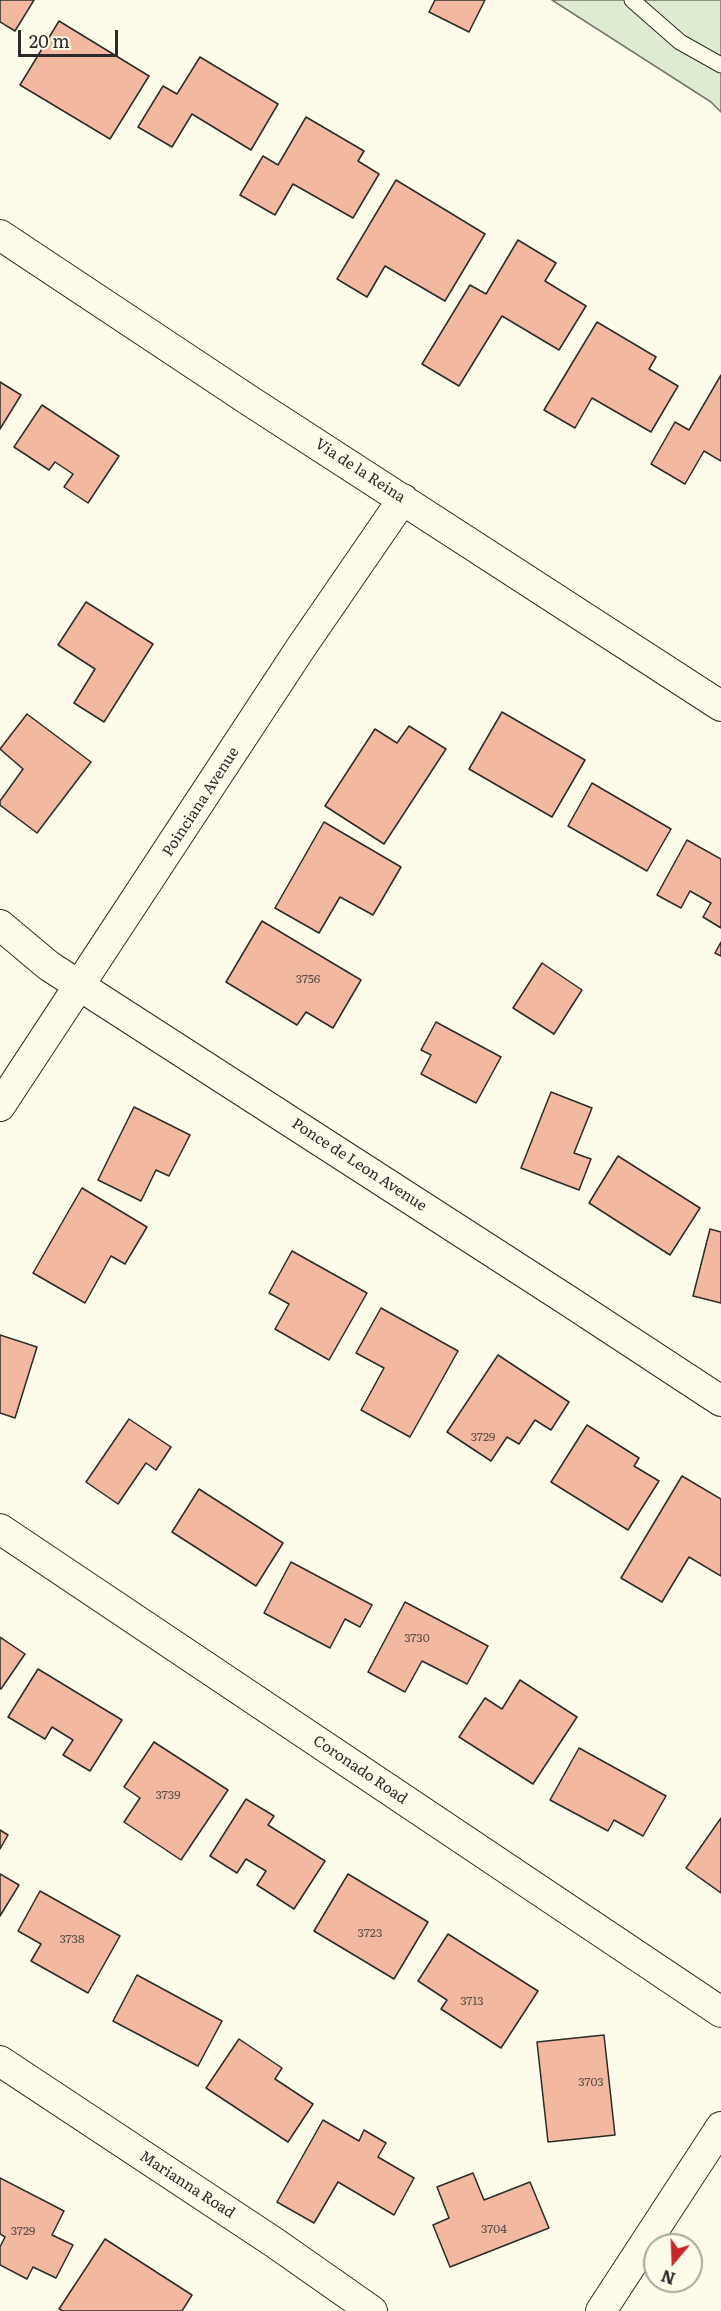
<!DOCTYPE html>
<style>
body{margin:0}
#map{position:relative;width:721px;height:2311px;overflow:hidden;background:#fdfbea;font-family:Literata,serif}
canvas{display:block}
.north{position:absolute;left:643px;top:2233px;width:60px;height:60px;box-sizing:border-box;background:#fdfbea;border:2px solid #a9a89e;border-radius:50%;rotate:199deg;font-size:16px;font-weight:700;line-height:24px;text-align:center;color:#2b2b2b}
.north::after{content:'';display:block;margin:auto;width:21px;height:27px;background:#c62828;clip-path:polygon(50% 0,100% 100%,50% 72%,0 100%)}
.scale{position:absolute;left:18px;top:30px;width:100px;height:27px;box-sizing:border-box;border:3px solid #2b2b2b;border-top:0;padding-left:8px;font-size:18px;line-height:21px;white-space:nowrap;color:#2b2b2b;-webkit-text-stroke:4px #fdfbea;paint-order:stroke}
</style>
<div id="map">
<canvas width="721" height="2311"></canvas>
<div class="north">N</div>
<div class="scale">20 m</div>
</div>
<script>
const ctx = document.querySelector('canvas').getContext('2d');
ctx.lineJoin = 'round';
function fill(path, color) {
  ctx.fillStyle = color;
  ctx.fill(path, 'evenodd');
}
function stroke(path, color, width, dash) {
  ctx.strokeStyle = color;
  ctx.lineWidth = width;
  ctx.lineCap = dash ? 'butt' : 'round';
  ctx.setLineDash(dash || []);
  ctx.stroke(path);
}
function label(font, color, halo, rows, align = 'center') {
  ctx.font = font + ' Literata,serif';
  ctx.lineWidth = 4.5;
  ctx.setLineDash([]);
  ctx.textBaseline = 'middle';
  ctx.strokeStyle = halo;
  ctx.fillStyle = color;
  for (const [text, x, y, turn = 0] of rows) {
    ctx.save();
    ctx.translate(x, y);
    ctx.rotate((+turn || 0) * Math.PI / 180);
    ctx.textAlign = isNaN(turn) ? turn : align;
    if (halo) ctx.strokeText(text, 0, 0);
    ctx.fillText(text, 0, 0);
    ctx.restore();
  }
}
const green = new Path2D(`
 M552 0H721V112L711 102Z`);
fill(green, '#deebd1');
stroke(green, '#74746e', 1.5);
const building = new Path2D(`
 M0 0H34L15 31 0 22Z
 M435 0H485L469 32 429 12Z
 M59 21 149 76 110 139 20 85Z
 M200 57 278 104 251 150 192 114 172 147 138 127 163 86 177 94Z
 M306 117 364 151 358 161 379 174 353 218 293 184 275 215 240 195 263 156 278 165Z
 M396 180 485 234 445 301 385 266 367 297 337 279Z
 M518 240 556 263 545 281 586 306 559 350 502 316 459 386 422 364 470 285 486 294Z
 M597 322 656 357 649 369 678 386 651 432 592 398 575 428 544 410Z
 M721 375V461L704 451 685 484 651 464 675 422 689 430Z
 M0 382 21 395 0 429Z
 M42 405 119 456 88 503 64 487 73 474 55 462 49 470 14 447Z
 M86 602 153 644 104 722 74 703 95 669 58 645Z
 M502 712 585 760 552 817 469 769Z
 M27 714 91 762 37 833 0 805V801L23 769 0 749Z
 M409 726 446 749 384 844 325 806 375 729 397 743Z
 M592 783 671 829 647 871 568 826Z
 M324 822 401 867 373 915 340 897 319 933 275 908Z
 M687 840 721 859V928L703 917 711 903 690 891 681 908 657 895Z
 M262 921 361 980 333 1028 306 1012 297 1025 226 982Z
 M721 942V956L715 953Z
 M542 963 582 990 554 1034 513 1008Z
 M436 1022 501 1057 476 1103 421 1074 431 1055 421 1050Z
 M551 1092 592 1108 574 1153 591 1159 579 1190 521 1168Z
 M134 1107 190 1135 169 1176 156 1170 141 1201 98 1180Z
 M618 1156 700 1208 670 1255 589 1203Z
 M82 1188 147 1227 125 1264 111 1256 85 1303 33 1273Z
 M710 1229 721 1232V1303L693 1296Z
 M292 1251 367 1293 329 1360 275 1329 289 1304 269 1293Z
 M381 1308 458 1351 410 1437 361 1410 384 1368 356 1353Z
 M0 1335 37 1347 15 1418 0 1413Z
 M498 1355 569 1402 551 1430 535 1420 519 1444 507 1437 491 1461 447 1432Z
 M129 1419 171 1447 156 1470 146 1463 118 1504 86 1482Z
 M587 1425 639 1458 634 1466 659 1481 628 1530 551 1482Z
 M682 1476 721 1499V1576L689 1557 662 1602 621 1578Z
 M199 1489 283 1543 256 1586 172 1532Z
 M291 1562 372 1605 360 1627 345 1619 330 1648 264 1613Z
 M405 1602 488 1646 467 1684 422 1661 405 1692 368 1672Z
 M0 1637 25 1654 1 1689 0 1688Z
 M38 1669 122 1720 90 1771 63 1755 73 1740 52 1727 45 1739 8 1717Z
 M520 1680 577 1717 533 1784 459 1737 485 1698 502 1709Z
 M154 1742 228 1790 181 1860 124 1822 140 1798 124 1787Z
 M579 1748 666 1796 643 1836 614 1820 608 1831 550 1800Z
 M246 1799 274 1816 268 1825 325 1861 294 1909 257 1885 266 1871 246 1859 237 1873 210 1856Z
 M721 1818V1893L686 1868Z
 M0 1830 8 1835 0 1849Z
 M0 1874 19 1885 0 1916Z
 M348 1874 428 1922 394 1979 314 1931Z
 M40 1891 120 1936 88 1993 31 1961 41 1944 18 1931Z
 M448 1934 538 1991 501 2048 441 2009 447 2000 418 1981Z
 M137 1975 222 2021 198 2066 113 2021Z
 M604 2035 615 2135 548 2142 537 2042Z
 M239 2039 282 2068 275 2079 313 2104 288 2142 206 2088Z
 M323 2120 359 2141 364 2130 386 2143 378 2157 414 2178 394 2215 338 2182 314 2223 277 2202Z
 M473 2173 484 2200 530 2182 549 2228 450 2267 433 2225 449 2218 437 2187Z
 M0 2178 64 2211 52 2235 73 2245 56 2278 33 2267 27 2279 0 2265V2247L5 2237 0 2234Z
 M105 2239 192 2295 182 2311H63L59 2309Z`);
fill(building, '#f2b8a0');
stroke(building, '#2b2b2b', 1.5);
const service = new Path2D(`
 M632 0 680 42 721 65`);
const minor = new Path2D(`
 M0 235 250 401 721 706
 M0 925 49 966 80 986 564 1298 721 1401
 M0 1106 300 649 403 499
 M0 1529 721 2012
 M0 2061 275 2243 372 2311
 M601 2311 721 2127`);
stroke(service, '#2b2b2b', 17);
stroke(minor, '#2b2b2b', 32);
stroke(service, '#fdfbea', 15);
stroke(minor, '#fdfbea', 30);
label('12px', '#5d4e48', null, [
 ["3756",308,979],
 ["3729",483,1437],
 ["3730",417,1638],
 ["3739",168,1795],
 ["3723",370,1933],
 ["3738",72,1939],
 ["3713",472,2001],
 ["3703",591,2082],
 ["3704",494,2229],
 ["3729",23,2231]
]);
label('15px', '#2b2b2b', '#fdfbea', [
 ["Via de la Reina",360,471,33],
 ["Poinciana Avenue",201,802,-57],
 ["Ponce de Leon Avenue",359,1165,33],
 ["Coronado Road",360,1770,34],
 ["Marianna Road",187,2185,33]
]);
</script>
